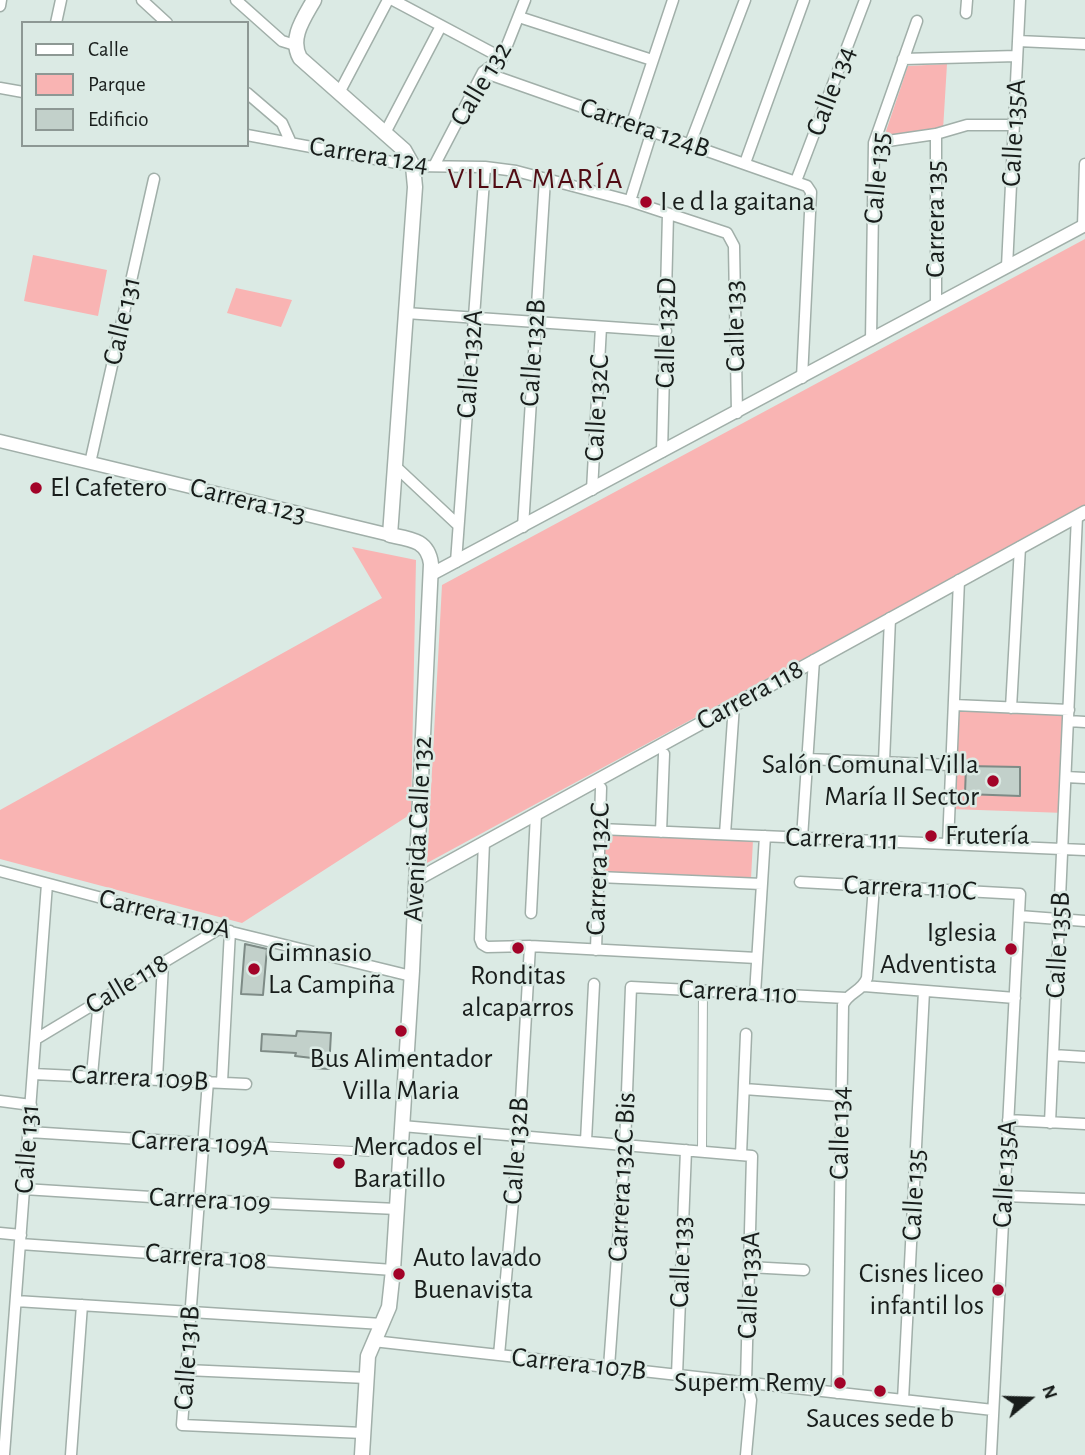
<!DOCTYPE html>
<meta charset="utf-8">
<style>
body{margin:0}
#map{position:relative;width:1085px;height:1455px;overflow:hidden;background:#dbeae4;font-family:"Alegreya Sans",sans-serif}
canvas{display:block}
.legend{position:absolute;left:21px;top:21px;width:228px;height:126px;box-sizing:border-box;background:#dbeae4;border:2px solid #8d9894;margin:0;padding:9px 12px;list-style:none;font-size:21px;color:#181d1b}
.legend li{display:flex;align-items:center;gap:14px;height:35px}
.legend b{width:35px;border:2px solid #8d9894}
.north{position:absolute;left:994px;top:1364px;width:70px;height:70px;-webkit-text-stroke:5px #dbeae4;paint-order:stroke;rotate:71deg;font-size:19px;font-weight:700;line-height:28px;text-align:center;color:#181d1b}
.north::after{content:'';display:block;margin:auto;width:24px;height:32px;background:#181d1b;clip-path:polygon(50% 0,100% 100%,50% 72%,0 100%)}
</style>
<div id="map">
<canvas width="1085" height="1455"></canvas>
<ul class="legend">
<li><b style="height:9px;background:#fff"></b>Calle</li>
<li><b style="height:19px;background:#f9b4b3"></b>Parque</li>
<li><b style="height:19px;background:#c2d0ca"></b>Edificio</li>
</ul>
<div class="north">N</div>
</div>
<script>
const ctx = document.querySelector('canvas').getContext('2d');
ctx.lineJoin = 'round';
function fill(path, color) {
  ctx.fillStyle = color;
  ctx.fill(path, 'evenodd');
}
function stroke(path, color, width, dash) {
  ctx.strokeStyle = color;
  ctx.lineWidth = width;
  ctx.lineCap = dash ? 'butt' : 'round';
  ctx.setLineDash(dash || []);
  ctx.stroke(path);
}
function label(font, color, halo, rows, align = 'center') {
  ctx.font = font + ' "Alegreya Sans",sans-serif';
  ctx.lineWidth = 5;
  ctx.setLineDash([]);
  ctx.textBaseline = 'middle';
  ctx.strokeStyle = halo;
  ctx.fillStyle = color;
  for (const [text, x, y, turn = 0] of rows) {
    ctx.save();
    ctx.translate(x, y);
    ctx.rotate((+turn || 0) * Math.PI / 180);
    ctx.textAlign = isNaN(turn) ? turn : align;
    if (halo) ctx.strokeText(text, 0, 0);
    ctx.fillText(text, 0, 0);
    ctx.restore();
  }
}
fill(new Path2D(`
 M947 64 943 130 883 140 908 66Z
 M1085 239V506L427 863 442 585Z
 M33 255 107 270 98 316 24 301Z
 M236 288 292 300 281 327 227 313Z
 M352 547 416 560 411 814 242 923 0 859V810L382 598Z
 M954 705 1069 710 1065 813 950 809Z
 M604 833 753 840 751 879 603 872Z`), '#f9b4b3');
const building = new Path2D(`
 M966 766 1020 767V796L965 794Z
 M245 944 267 949 263 995 241 994Z
 M297 1031 331 1033 329 1069 312 1068V1058L295 1056 296 1053 261 1051 262 1034 296 1036Z`);
fill(building, '#c2d0ca');
stroke(building, '#7e8b86', 2);
const pedestrian = new Path2D(`
 M203 1143 372 1152
 M702 1151 703 991`);
const minor = new Path2D(`
 M142 0 167 23
 M236 0 282 41 295 45
 M393 0 502 58
 M0 6 1 0
 M966 13 967 0
 M519 17 652 60
 M56 23 61 0
 M1018 41 1085 44
 M903 59 1017 56
 M483 72 807 186 811 192 802 378
 M0 88 23 92
 M247 93 282 123 291 143
 M339 93 388 0
 M632 123 673 0
 M385 133 441 26
 M936 134V305
 M247 135 413 166 485 167 516 171 630 201 727 233 734 246 737 413
 M874 143 936 134 967 125H1014
 M690 144 745 0
 M745 163 804 0
 M434 166 483 72 502 58 525 0
 M796 181 865 0
 M630 201 652 131
 M1083 226 1085 164
 M1007 267 1020 0
 M406 313 666 331
 M871 340 874 143 917 21
 M662 452 668 214
 M90 463 154 179
 M395 466 458 525
 M592 490 601 327
 M523 527 545 179
 M456 562 485 167
 M954 705 1069 710
 M1011 708 1020 547
 M1068 721 1085 722
 M808 759 951 765
 M884 762 890 618
 M1066 777 1085 778
 M600 829 1085 850
 M661 832 664 754
 M725 834 734 705
 M802 838 814 660
 M484 842 480 939 482 944 487 947 530 946 757 958
 M948 844 959 580
 M0 871 219 929 411 976
 M598 877 762 884
 M800 882 1020 894 991 1455
 M531 913 536 814
 M1019 916 1085 921
 M596 950 601 788
 M864 986 1015 998
 M755 994 765 836
 M36 1039 219 929
 M1053 1055 1085 1057
 M33 1074 246 1084
 M92 1075 99 1000
 M157 1078 163 964
 M208 1081 182 1425 363 1433
 M222 1082 230 931
 M744 1089 840 1096
 M0 1101 31 1105
 M1008 1120 1085 1124
 M1050 1123 1077 516
 M402 1126 752 1156 746 1382 751 1400 746 1455
 M29 1132 203 1143
 M586 1141 594 984
 M741 1155 746 1034
 M24 1189 199 1200 397 1209
 M1004 1196 1085 1199
 M0 1233 21 1235
 M20 1244 393 1270
 M749 1267 804 1270
 M16 1301 382 1324
 M373 1341 993 1410
 M499 1355 519 1135 530 946
 M609 1367 625 1145 631 987 846 998
 M186 1370 367 1378
 M677 1375 686 1150
 M837 1393 843 1005C848 992 862 992 867 978L874 886
 M903 1400 924 991
 M4 1455 47 884
 M71 1455 82 1305`);
const tertiary = new Path2D(`
 M0 441 390 535
 M430 575 1085 225
 M416 880 1085 512`);
const secondary = new Path2D(`
 M314 0C304 18 289 38 300 58L404 150 413 166 415 187 390 535C410 539 428 540 431 564L412 971 393 1270 389 1307 368 1356 362 1455`);
stroke(pedestrian, '#a1afa9', 10);
stroke(minor, '#a1afa9', 13);
stroke(tertiary, '#a1afa9', 15);
stroke(secondary, '#a1afa9', 17);
stroke(pedestrian, '#fff', 8);
stroke(minor, '#fff', 10);
stroke(tertiary, '#fff', 12);
stroke(secondary, '#fff', 14);
for (const [x, y, r, color] of [
 [646,202,7,"#a20328"],
 [36,488,7,"#a20328"],
 [993,781,7,"#a20328"],
 [931,836,7,"#a20328"],
 [518,948,7,"#a20328"],
 [1011,949,7,"#a20328"],
 [254,969,7,"#a20328"],
 [401,1031,7,"#a20328"],
 [339,1163,7,"#a20328"],
 [399,1274,7,"#a20328"],
 [998,1290,7,"#a20328"],
 [840,1383,7,"#a20328"],
 [880,1391,7,"#a20328"]
]) {
  const dot = new Path2D();
  dot.arc(x, y, r, 0, 2 * Math.PI);
  ctx.fillStyle = color;
  ctx.fill(dot);
  stroke(dot, '#dbeae4', 2.5);
}
label('28px', '#181d1b', '#dbeae4', [
 ["Calle 132",481,84,-59],
 ["Calle 134",831,91,-69],
 ["Carrera 124B",645,128,19],
 ["Calle 135A",1014,133,-87],
 ["Carrera 124",369,155,9],
 ["Calle 135",877,178,-85],
 ["Carrera 135",936,219,-90],
 ["Calle 131",122,321,-77],
 ["Calle 133",735,326,-91],
 ["Calle 132D",666,333,-89],
 ["Calle 132B",533,353,-86],
 ["Calle 132A",470,364,-86],
 ["Calle 132C",597,408,-87],
 ["Carrera 123",248,501,14],
 ["Carrera 118",750,695,-29],
 ["Avenida Calle 132",418,829,-87],
 ["Carrera 111",842,839,2],
 ["Carrera 132C",598,869,-88],
 ["Carrera 110C",910,888,3],
 ["Carrera 110A",165,914,14],
 ["Calle 135B",1058,945,-87],
 ["Calle 118",127,984,-31],
 ["Carrera 110",738,992,3],
 ["Carrera 109B",140,1078,3],
 ["Calle 134",840,1133,-89],
 ["Carrera 109A",200,1143,3],
 ["Calle 131",27,1149,-86],
 ["Calle 132B",516,1151,-86],
 ["Calle 135A",1005,1174,-87],
 ["Carrera 132C Bis",622,1177,-87],
 ["Calle 135",914,1195,-87],
 ["Carrera 109",210,1200,3],
 ["Carrera 108",206,1257,4],
 ["Calle 133",681,1262,-88],
 ["Calle 133A",749,1285,-88],
 ["Calle 131B",187,1358,-86],
 ["Carrera 107B",579,1364,6]
]);
label('28px', '#181d1b', '#dbeae4', [
 ["I e d la gaitana",660,202],
 ["El Cafetero",50,488],
 ["Salón Comunal Villa",979,765,"right"],
 ["María II Sector",979,797,"right"],
 ["Frutería",945,836],
 ["Iglesia",997,933,"right"],
 ["Adventista",997,965,"right"],
 ["Gimnasio",268,953],
 ["La Campiña",268,985],
 ["Ronditas",518,976,"center"],
 ["alcaparros",518,1008,"center"],
 ["Bus Alimentador",401,1059,"center"],
 ["Villa Maria",401,1091,"center"],
 ["Mercados el",353,1147],
 ["Baratillo",353,1179],
 ["Auto lavado",413,1258],
 ["Buenavista",413,1290],
 ["Cisnes liceo",984,1274,"right"],
 ["infantil los",984,1306,"right"],
 ["Superm Remy",826,1383,"right"],
 ["Sauces sede b",880,1419,"center"]
], 'left');
ctx.letterSpacing = '2px';
label('30px', '#510c14', '#dbeae4', [
 ["VILLA MARÍA",536,179]
]);
ctx.letterSpacing = '0px';
</script>
